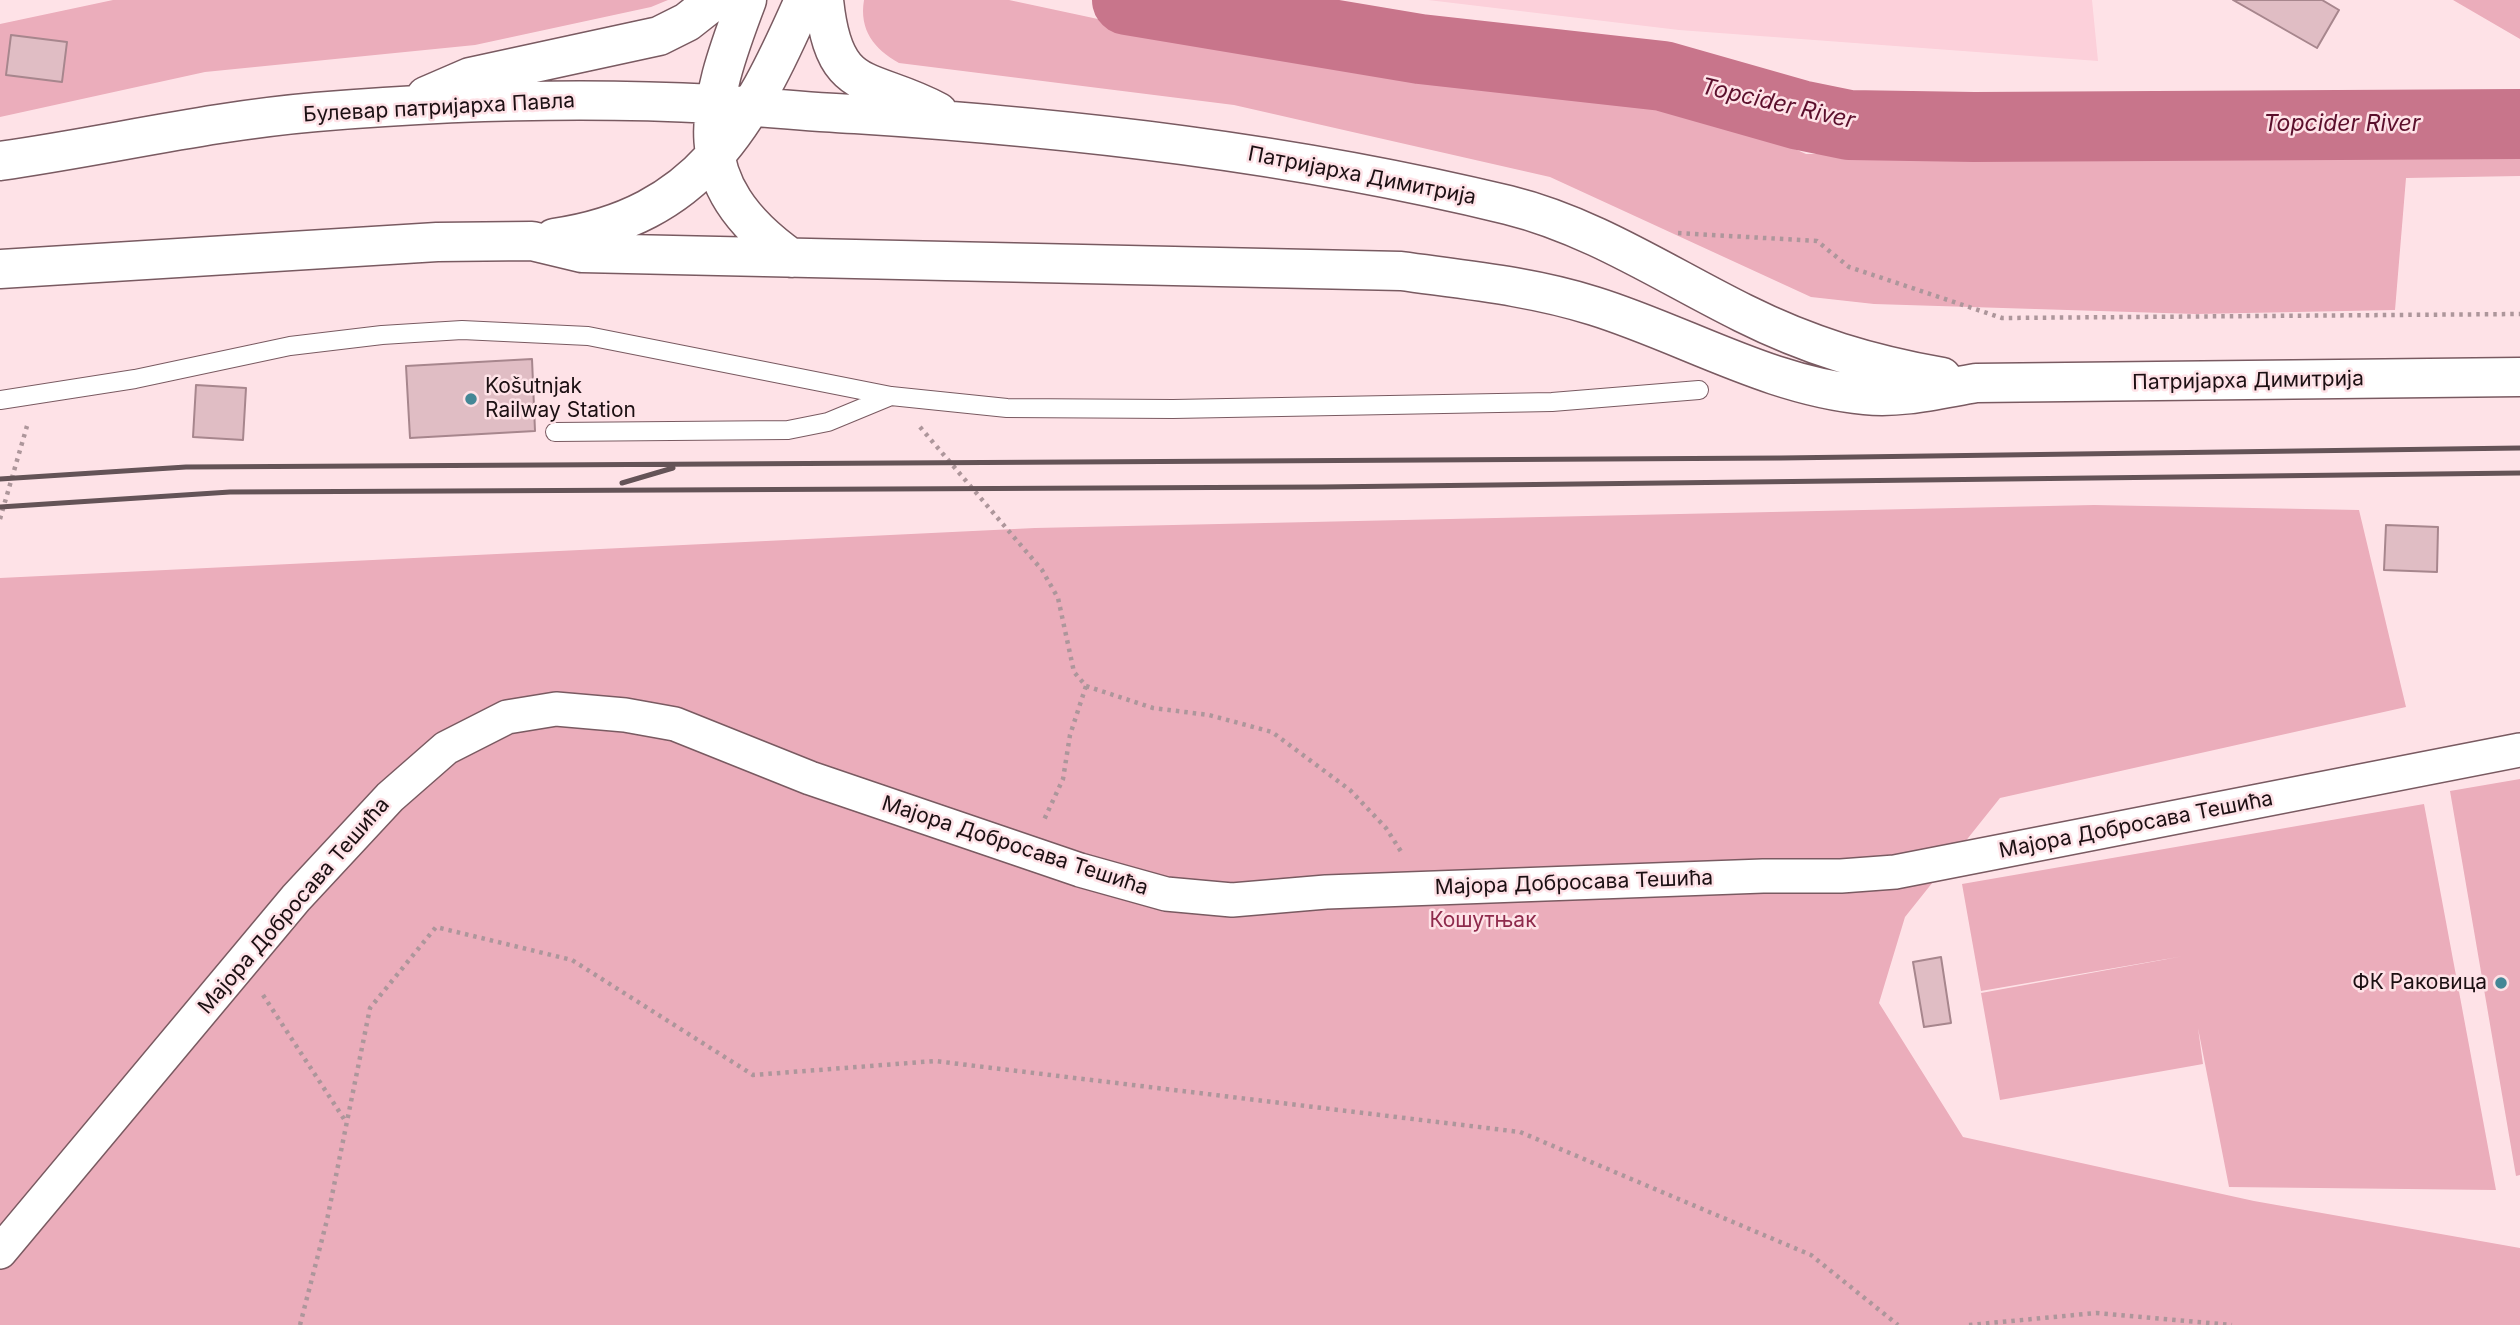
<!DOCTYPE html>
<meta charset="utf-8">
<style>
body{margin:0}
canvas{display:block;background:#fee2e7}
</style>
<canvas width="2520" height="1325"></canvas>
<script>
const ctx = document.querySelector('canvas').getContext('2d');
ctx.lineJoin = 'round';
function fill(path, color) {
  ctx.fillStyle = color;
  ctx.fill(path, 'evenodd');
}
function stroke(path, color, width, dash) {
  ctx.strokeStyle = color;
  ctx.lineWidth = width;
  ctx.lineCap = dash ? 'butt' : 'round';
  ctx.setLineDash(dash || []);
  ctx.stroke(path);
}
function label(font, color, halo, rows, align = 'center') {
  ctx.font = font + ' Inter,sans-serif';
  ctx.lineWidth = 5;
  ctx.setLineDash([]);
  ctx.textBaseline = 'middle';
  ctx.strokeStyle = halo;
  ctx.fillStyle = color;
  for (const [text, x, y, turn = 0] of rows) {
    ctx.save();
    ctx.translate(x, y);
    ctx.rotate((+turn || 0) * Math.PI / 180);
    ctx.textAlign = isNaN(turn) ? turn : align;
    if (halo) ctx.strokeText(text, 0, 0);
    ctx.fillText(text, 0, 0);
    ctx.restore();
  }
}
fill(new Path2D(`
 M1428 0H2092L2098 61 1679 30Z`), '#fcd0da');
fill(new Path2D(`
 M113 0H668L651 7 475 45 205 72 0 117V24Z
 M864 0H1009L1229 47 1676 106 1725 118 1806 154H2254L2400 145 2520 146V176L2406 178 2395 310 2196 314 1874 304 1811 297 1550 177 1234 105 899 63C874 49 859 30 864 0Z
 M2453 0H2520V39Z
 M2094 505 2359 510 2406 707 2000 798 1905 917 1879 1003 1963 1137 2254 1201 2520 1248V1325H0V578L1035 528Z
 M2520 779V1175L2516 1176 2450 791Z
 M2424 804 2496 1190 2229 1187 2198 1028 2203 1064 2000 1100 1981 993 2184 956 1981 991 1962 884Z`), '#ebadbb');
stroke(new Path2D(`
 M1127 0 1420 49 1663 76 1800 115 1849 125 1974 127 2520 124`), '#c8758b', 70);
const building = new Path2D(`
 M2233 0H2322L2339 10 2317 48Z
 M11 35 67 42 62 82 6 75Z
 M532 359 535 431 410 438 406 366Z
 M196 385 246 388 243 440 193 437Z
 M2386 525 2438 527 2437 572 2384 570Z
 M1941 957 1951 1023 1924 1027 1913 962Z`);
fill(building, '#e0bdc4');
stroke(building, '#a7868d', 2);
const service = new Path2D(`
 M0 400 135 379 290 346 382 335 462 330 588 336 891 396 1007 408 1173 409 1552 402 1699 390
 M555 432 788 430 828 422 891 396`);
const minor = new Path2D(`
 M0 1252 296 898 390 797 446 748 507 717 556 709 625 715 675 724 810 778 1080 870 1166 894 1232 900 1326 892 1763 876H1841L1895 872 2520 750`);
const secondary = new Path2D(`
 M747 0C706 108 684 182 791 258
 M824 0C834 97 869 75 938 112
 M426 96 470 77 659 36 687 22 715 0
 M0 161C106 146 209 121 316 112 448 101 583 97 715 104 762 107 809 112 855 114 1075 128 1293 153 1508 205 1593 226 1666 275 1743 313 1809 346 1870 364 1942 377
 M554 238C700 217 750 123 804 0
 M0 269 437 242 532 241 582 253 1401 271C1466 280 1531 286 1594 306 1684 334 1769 386 1865 395 1901 399 1940 389 1976 383L2520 377`);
stroke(service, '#795a61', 20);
stroke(minor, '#795a61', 36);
stroke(secondary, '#795a61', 41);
stroke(new Path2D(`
 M1678 233 1817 241 1849 267 2002 318 2520 314
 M920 427 1042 570 1058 598 1074 672 1086 686 1070 735 1063 779 1043 822
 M0 519 27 426
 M1086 686 1153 708 1209 715 1272 732 1350 790 1386 828 1402 853
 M263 995 346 1122
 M300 1325 327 1220 370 1008 436 927 572 960 753 1075 935 1061 1520 1132 1811 1255 1898 1325
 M1969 1325 2096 1313 2232 1325`), '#ad969b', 4.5, [3.5, 5]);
stroke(service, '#fff', 18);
stroke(minor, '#fff', 33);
stroke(secondary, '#fff', 38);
stroke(new Path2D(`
 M0 479 186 467 1781 458 2520 448
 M622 483 673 468
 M0 507 230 492 1321 487 2520 473`), '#645357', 5);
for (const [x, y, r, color] of [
 [471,399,7,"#448796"],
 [2501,983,7,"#448796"]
]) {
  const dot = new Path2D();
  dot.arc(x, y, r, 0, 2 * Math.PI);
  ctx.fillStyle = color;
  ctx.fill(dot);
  stroke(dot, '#fee2e7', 2.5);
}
label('21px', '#1c1013', '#fee2e7', [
 ["Булевар патријарха Павла",439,108,-3],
 ["Патријарха Димитрија",1362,176,11],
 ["Патријарха Димитрија",2248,381,-1],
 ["Мајора Добросава Тешића",2136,825,-11],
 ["Мајора Добросава Тешића",1015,846,18],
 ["Мајора Добросава Тешића",1574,883,-2],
 ["Мајора Добросава Тешића",294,906,-49]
]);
label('21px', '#1c1013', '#fee2e7', [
 ["Košutnjak",485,387],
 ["Railway Station",485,411],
 ["ФК Раковица",2487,983,"right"]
], 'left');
label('21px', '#8e2a4c', '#fee2e7', [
 ["Кошутњак",1483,921]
]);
label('italic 23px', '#5b0f2c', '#fee2e7', [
 ["Topcider River",1778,104,13],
 ["Topcider River",2342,124]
]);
</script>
